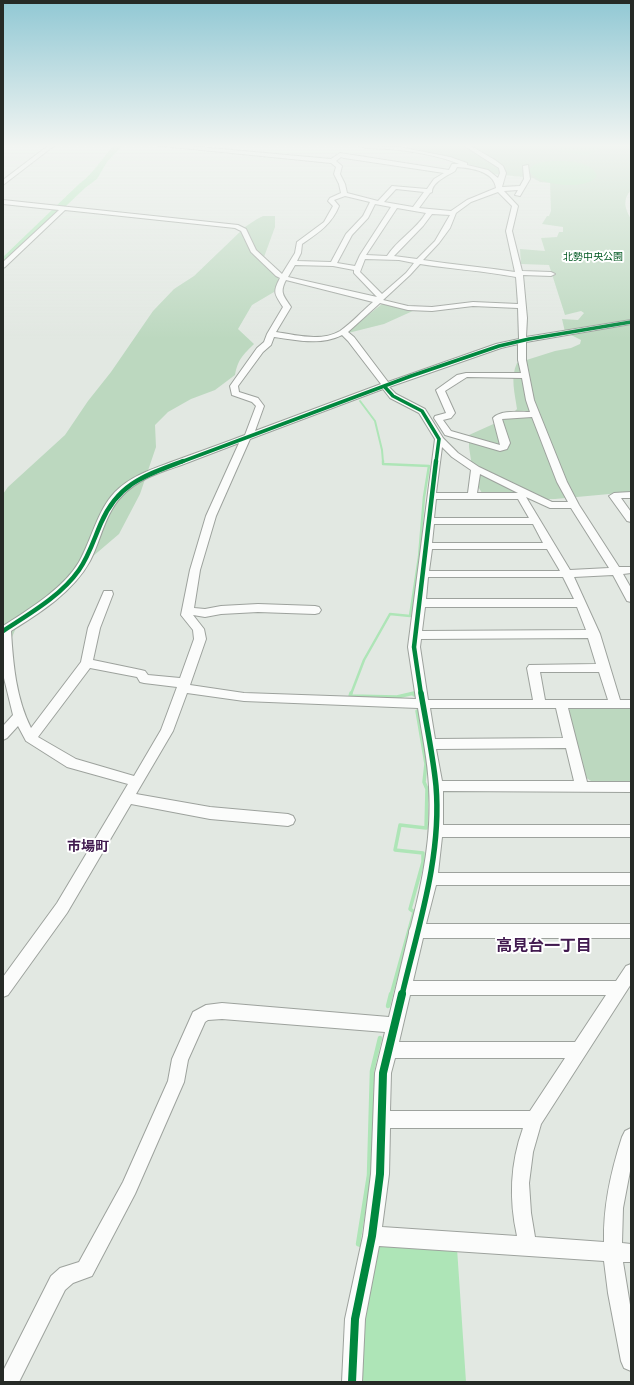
<!DOCTYPE html>
<meta charset="utf-8">
<style>
body{margin:0}
#map{position:relative;width:634px;height:1385px;overflow:hidden;background:#e2e8e2;font-family:"Golos Text",sans-serif}
canvas{display:block}
.frame{position:absolute;inset:0;border:4px solid #262a26;pointer-events:none}
</style>
<div id="map">
<canvas width="634" height="1385"></canvas>
<div class="frame"></div>
</div>
<script>
const ctx = document.querySelector('canvas').getContext('2d');
ctx.lineJoin = 'round';
function fill(path, color) {
  ctx.fillStyle = color;
  ctx.fill(path, 'evenodd');
}
function stroke(path, color, width, dash) {
  ctx.strokeStyle = color;
  ctx.lineWidth = width;
  ctx.lineCap = dash ? 'butt' : 'round';
  ctx.setLineDash(dash || []);
  ctx.stroke(path);
}
function label(font, color, halo, rows, align = 'center') {
  ctx.font = font + ' "Golos Text","Noto Sans JP",sans-serif';
  ctx.lineWidth = 4;
  ctx.setLineDash([]);
  ctx.textBaseline = 'middle';
  ctx.strokeStyle = halo;
  ctx.fillStyle = color;
  for (const [text, x, y, turn = 0] of rows) {
    ctx.save();
    ctx.translate(x, y);
    ctx.rotate((+turn || 0) * Math.PI / 180);
    ctx.textAlign = isNaN(turn) ? turn : align;
    if (halo) ctx.strokeText(text, 0, 0);
    ctx.fillText(text, 0, 0);
    ctx.restore();
  }
}
fill(new Path2D(`
 M410 145H631V190C622 200 625 209 631 219V492L555 499 505 500 482 493 474 480 469 447V435L509 417 517 409C515 394 510 377 517 363L555 351 571 348 580 344 581 340 565 332 562 319 578 320 584 313 581 311 565 315 549 265 521 264 520 249 545 251 541 238 557 237 559 232H563V227L542 224 547 216H549L551 211 550 183 540 182 533 178 494 174 468 164 412 148Z
 M263 216H275V227L264 257 276 269 279 279 274 292 252 305 238 329 254 344C243 355 238 359 235 375L215 390 191 399 168 412 155 425 156 447 140 494 119 534 85 563 16 628 3 658V494L8 487 65 435 88 401 111 372 153 311 174 289 194 276 245 227 257 219Z
 M382 304 415 310 384 324 344 334Z
 M572 707H631V781H591L585 777 568 711Z`), '#bcd8bf');
fill(new Path2D(`
 M561 145H605L587 156 558 151Z
 M553 161C565 161 592 160 597 176 587 191 539 186 529 171 532 162 544 162 553 161Z
 M379 1243 457 1248 466 1382H361L363 1329Z`), '#aee5b7');
stroke(new Path2D(`
 M360 401 375 421 382 450 383 462`), '#aee5b7', 2);
stroke(new Path2D(`
 M351 694 364 660 390 614 410 616 419 557 424 497 429 466 383 464V461
 M412 694H414`), '#aee5b7', 2.5);
stroke(new Path2D(`
 M351 693 350 696 397 697 414 693V695
 M391 995 414 912 410 909 423 862V853L395 850 400 825 426 828 427 789 424 782 426 764 417 711`), '#aee5b7', 3.5);
stroke(new Path2D(`
 M388 1006 391 994
 M361 1245 358 1244 369 1175 372 1071 380 1038`), '#aee5b7', 4.5);
fill(new Path2D(`
 M114 145H123L107 162 97 179 85 188 47 224 40 233 6 264 3 265V257L79 184C93 174 102 158 114 145Z`), '#aee5b7');
const minor = new Path2D(`
 M49 145H55L3 185V180Z
 M152 145H177L331 159 340 153 449 170 452 164H459C441 156 410 151 390 149 381 148 366 150 359 146L399 147 450 157 467 163V165L488 170 498 178 500 173 499 168 463 145H469L495 160 503 166 506 173 502 187 520 186 524 179 523 166 528 165 530 179 520 196 515 195 518 190 504 191 518 206 512 231 522 271 551 272 555 274 551 276 523 275 527 318 526 337 631 320V324L526 342V360L534 400 567 482 579 505 619 567H631V573L623 574 631 588V602L627 601 613 575 574 577 600 634 620 700H631V708H568L587 782H631V792L443 791V825H631V837H442L438 873H631V885H436L426 924H631V938H423L413 981H616L626 966 631 964V984L541 1124 533 1152 529 1183 531 1213 535 1237 604 1242C603 1206 611 1171 622 1137L625 1131 631 1128V1166L623 1208 622 1243 631 1244V1262H623L631 1311V1371L624 1368 621 1361 608 1293 604 1261 379 1246 365 1319 362 1382H342L345 1319 363 1236 371 1174 375 1073 385 1032 222 1019 208 1020 205 1022 188 1060 184 1082 135 1194 92 1276 73 1283 65 1290 19 1382H3V1371L51 1276 60 1268 79 1262 123 1182 168 1081 172 1059 193 1012 206 1005 222 1003 389 1017 409 933V931L411 926C423 880 432 835 429 787 428 761 422 734 418 708L244 701 187 693 173 731 136 794 210 807 288 814 293 816 295 820 293 824 288 826 210 819 131 804 67 913 8 995 3 997V977L57 903 128 784 67 767 26 741 18 726 7 738 3 740V726L13 715 3 674V626C28 610 64 588 79 562 92 539 97 511 115 492 132 475 153 469 174 461 198 452 222 444 245 435L256 406 252 402 232 395 230 386 257 348 264 342 267 334 283 307C275 294 272 293 280 278L276 276 251 252 241 231 235 228 65 210 5 267 3 268V262L59 210 3 204V200L238 225 246 229 256 250 282 274 295 253 297 242 324 222 333 206 328 201 330 198 341 193 339 184 334 174 336 167 331 163ZM341 157 344 158 444 173 434 179 427 189 392 186 378 201 347 193 345 184 340 174 342 166 336 161ZM457 167C471 168 494 171 496 188L467 200 451 211 419 208 430 193 432 192C432 182 447 176 455 171ZM396 189 424 192 413 207 384 202ZM498 192 512 206 506 231 515 272C484 267 454 265 423 260L439 243 450 228 456 213 471 202ZM345 196 370 202 363 216 346 234 331 262 297 261 301 253 302 244C318 233 332 224 339 206L334 200ZM375 204 391 207 360 255 355 266 337 263 352 235 368 218ZM397 208 426 213C416 230 398 239 387 256L366 255ZM432 214 450 215 435 241 417 259 394 256 423 226ZM365 259 399 260 414 263 406 273 382 294 360 272ZM420 264C452 269 484 271 516 277L518 304 473 302 432 307 408 306 383 300 410 275ZM295 265 333 266 354 270V273L377 297 288 277ZM286 280 373 302C362 311 352 323 340 331 321 342 296 335 276 332L291 307C284 296 279 293 286 280ZM380 303 408 310 432 311 473 306 518 308 519 339 496 344 388 382 354 337 348 332ZM342 335 348 341 381 384 255 431 264 406 258 398 239 392 238 386 263 352 271 345 274 337C297 340 320 346 342 335ZM518 344V360L521 373H466L457 375 436 390 446 413 435 416 434 418 445 435 500 451 507 449 510 443 502 419 532 417 557 482 568 502H552L479 467 458 453 443 438 425 409 396 394 389 387 501 348ZM467 377 522 378 526 400 530 412C519 412 500 410 493 418L500 445 451 431 443 420 451 418 455 413 445 391ZM383 389 390 398 419 413 435 439 408 647 416 699 244 693 190 685 206 639 204 629 193 615 205 617 221 614 258 612 315 614 319 613 321 610 319 607 315 606 258 604 221 606 205 609 194 608 200 570 216 516 250 439ZM239 443 206 516 190 570 181 615 193 630 194 639 180 678 148 675 145 671 141 670 93 660 100 628 113 594 112 591H104L88 628 81 662 31 728C16 698 13 664 11 631 40 613 73 592 90 561 101 540 105 513 122 496 139 478 162 472 184 464 202 457 221 450 239 443ZM442 447 452 457 471 470 468 493H436ZM480 474 518 493H477ZM526 497 550 508H571L609 568 570 570ZM436 499H518L529 518H434ZM434 524H533L543 543H432ZM432 549H547L560 571H429ZM428 577H563L574 599H426ZM425 607H577L586 630 422 631ZM588 638 596 664 529 665 527 668 533 700H428L420 647 421 639ZM90 668 137 677 140 682 144 683 177 687 161 730 134 776 76 759 38 737ZM540 672H599L608 700H545ZM430 708H556L563 738 435 739ZM566 748 574 781H442L436 749ZM410 995H606L575 1042H399ZM395 1058H565L530 1111H390L391 1073ZM390 1128H523C510 1164 509 1200 517 1236L382 1227 389 1174Z
 M631 492V498H621L631 512V522L627 521 609 496 614 493Z`);
stroke(minor, '#9da29d', 2);
fill(minor, '#fbfcfb');
stroke(new Path2D(`
 M384 386 393 396 422 411 439 439 436 462
 M181 462 411 376 499 346 529 339 631 322`), '#00873e', 3.5);
stroke(new Path2D(`
 M3 631C29 614 61 596 79 570 89 556 94 539 101 523 118 483 146 475 183 461
 M421 694 414 647 436 461`), '#00873e', 4.5);
stroke(new Path2D(`
 M402 995C418 927 442 856 436 786 433 755 426 723 421 693`), '#00873e', 5.5);
stroke(new Path2D(`
 M352 1382 355 1319 372 1236 380 1174 383 1073 402 994`), '#00873e', 8);
const sky = ctx.createLinearGradient(0, 0, 0, 339);
sky.addColorStop(0, '#91c8d4');
sky.addColorStop(0.43, '#f2f5f2');
sky.addColorStop(1, '#f2f5f200');
ctx.fillStyle = sky;
ctx.fillRect(0, 0, 634, 339);
label('10px', '#005821', '#fff', [
 ["北勢中央公園",593,257]
]);
label('bold 14px', '#421b50', '#fff', [
 ["市場町",88,847]
]);
label('bold 16px', '#421b50', '#fff', [
 ["高見台一丁目",544,946]
]);
</script>
